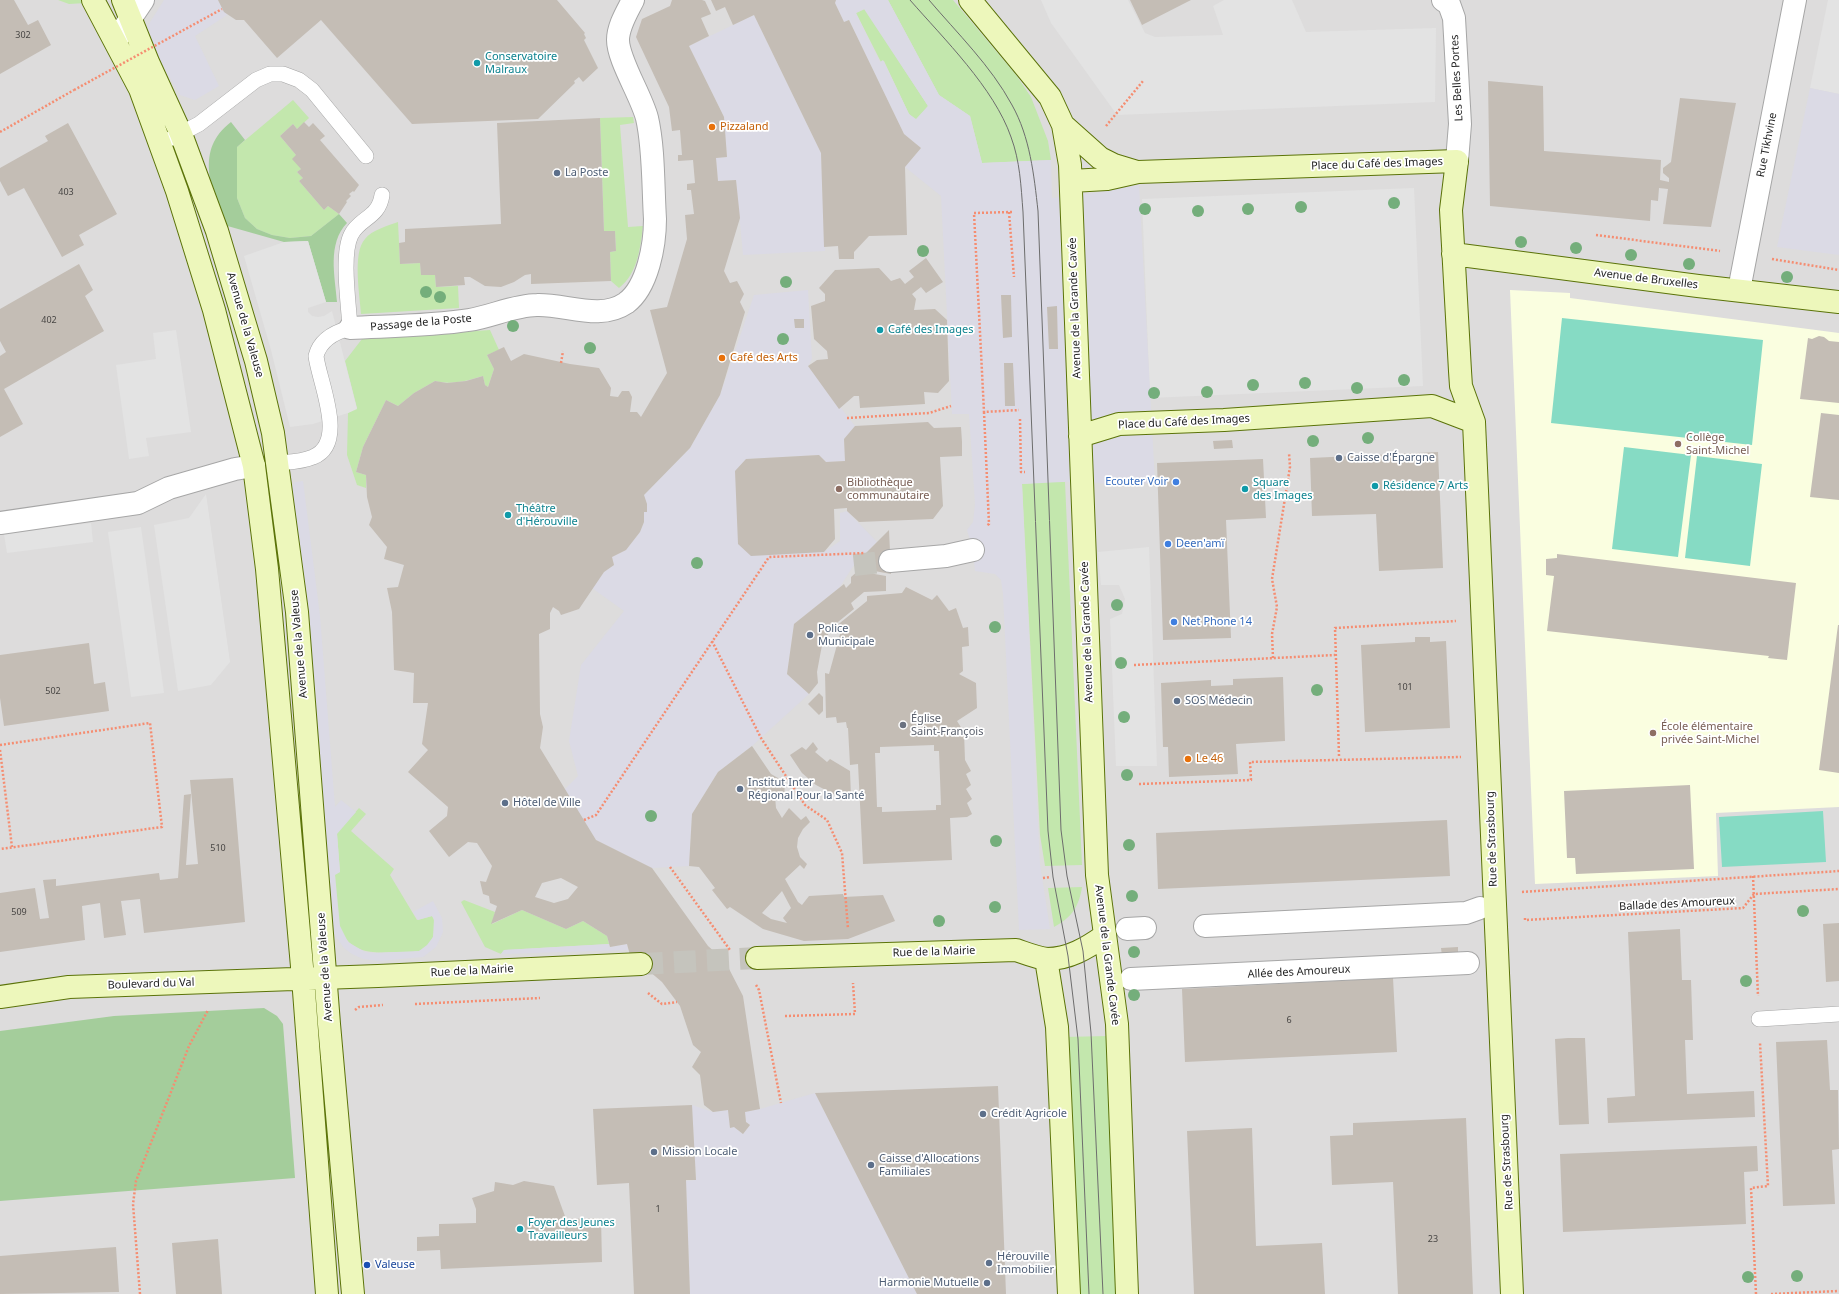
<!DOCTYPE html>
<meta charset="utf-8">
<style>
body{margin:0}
canvas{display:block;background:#efede5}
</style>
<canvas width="1839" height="1294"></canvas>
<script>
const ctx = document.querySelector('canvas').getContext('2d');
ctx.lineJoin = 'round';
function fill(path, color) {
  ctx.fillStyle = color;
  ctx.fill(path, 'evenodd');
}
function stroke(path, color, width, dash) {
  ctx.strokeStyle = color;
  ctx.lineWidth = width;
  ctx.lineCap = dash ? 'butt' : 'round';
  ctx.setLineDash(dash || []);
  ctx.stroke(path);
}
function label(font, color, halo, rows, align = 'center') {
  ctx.font = font + ' "Noto Sans",sans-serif';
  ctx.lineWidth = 3.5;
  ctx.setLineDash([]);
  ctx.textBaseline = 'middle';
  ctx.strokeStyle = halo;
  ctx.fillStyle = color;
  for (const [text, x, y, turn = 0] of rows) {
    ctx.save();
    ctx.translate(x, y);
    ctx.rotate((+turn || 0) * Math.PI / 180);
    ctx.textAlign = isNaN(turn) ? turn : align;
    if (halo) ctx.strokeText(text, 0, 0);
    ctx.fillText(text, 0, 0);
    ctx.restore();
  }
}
fill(new Path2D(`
 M0 0H1839V1294H0Z`), '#dddcdc');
fill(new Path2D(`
 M1510 290 1570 293V298L1839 333V807L1716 813 1718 876 1535 884Z`), '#fafee0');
fill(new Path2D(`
 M58 0H85L86 3 69 4Z
 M888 0H953L1016 75 1031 97 1048 141 1051 160 982 163 970 116 939 95Z
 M865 9 928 106 916 120 909 114 884 61 881 62 856 13Z
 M293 100 309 118 297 129 293 124 280 136 296 155 301 169 297 172 303 178 299 181 324 210 328 206 339 214 311 236 290 238 272 235 257 229 245 218 237 198V147Z
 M633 117 634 123 620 125 628 227 643 226C640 249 638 273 619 288L611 281 610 252 616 251 615 231H604L600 118Z
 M398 222 400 264 420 263 421 275H435L436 287 458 286 459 308 361 314C360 296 352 253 365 239 372 230 387 226 398 222Z
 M490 330 499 350 487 355 494 369 488 387 485 385 483 376C466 381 452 385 435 381L414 393 398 406 386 400 363 447 356 472 366 475V488L357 485 347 455 348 413 357 408 345 361 362 339Z
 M1047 482H1065L1082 865 1045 866 1040 835 1022 484Z
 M359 808 366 814 351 831 394 869 390 875 417 920 432 916C439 928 433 946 419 951 411 953 402 952 394 952 375 953 354 954 343 934 334 918 336 893 335 874L340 872 337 833Z
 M1082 887C1079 907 1071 918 1054 927L1048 888Z
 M464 900 495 912 492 924 522 910 566 929 583 921 607 936 609 944 504 950 501 954 485 947 461 902Z
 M1108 1036 1120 1294H1074L1063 1037Z`), '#c3e7ad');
fill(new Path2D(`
 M231 122 245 140 237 147V198L245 218 257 229 272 235 290 238 311 236 339 214 347 223C327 244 335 276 337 302H326L308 241 284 242 224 225C212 190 194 150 231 122Z
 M264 1008 277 1016 283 1024 295 1178 0 1201V1031L114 1016Z`), '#a4cd9b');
fill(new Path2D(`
 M1562 318 1763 340 1752 445 1551 423Z
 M1624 447 1691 455 1678 557 1612 549Z
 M1697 456 1762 464 1750 566 1685 558Z
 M1823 811 1826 862 1722 867 1719 817Z`), '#86dbc4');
fill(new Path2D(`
 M1041 0H1128L1145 33 1155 37 1223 35 1213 6 1224 0H1292L1306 32 1436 28 1435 102 1117 115 1051 23Z
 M1828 0H1839V94L1810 88Z
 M1414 188 1423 386 1150 398 1142 199Z
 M308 241 326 302 308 308V312L312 316 318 317 324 316 332 311 357 409 348 413 313 424 290 427 271 350 244 256 284 242Z
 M176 330 191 432 146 438 149 456 129 459 116 365 156 359 153 333Z
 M206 494 230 662 211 685 178 691 154 525 189 518Z
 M91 523 93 542 7 553 4 534Z
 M141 527 164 693 131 697 108 532Z
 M1149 547 1157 766H1116L1110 619 1122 614 1125 599 1119 585H1101L1098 552Z`), '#e3e3e3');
fill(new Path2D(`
 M164 0H218L227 15 195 36 219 86 195 100 180 95 158 57 147 27Z
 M836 0H888L939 95 970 116 982 163 1051 160 1052 198 1094 193 1139 185 1155 483 1115 485 1082 481 1022 484 1040 864 1050 929 1019 930 1003 594 1001 580 995 574 975 571 973 550 967 530 973 522 975 504 969 414H952L941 196 905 167 921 148 904 134 849 20 844 22 835 3ZM864 9 928 106 916 119 909 114 883 60 880 62 856 13Z
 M754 15 821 153 825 251 743 255 736 180 718 181 716 158 727 157 724 117 689 46Z
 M1810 88 1839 94V255L1777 247Z
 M808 290 812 359 808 366 855 426 844 439 845 461 826 462 819 455 746 459 735 472 824 552 840 541V513L847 511 877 542 854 565 839 588 794 624 787 674 809 694 752 746 718 772 692 814 689 866 652 868 596 840 565 789 578 776 569 741 581 665 624 611 592 588 604 572 614 565 612 557 626 550 640 532 644 522V512L647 511V504L644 495 690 448 720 395 754 295Z
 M303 481 320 616 335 807 341 800 356 812 337 834 340 872 335 875 340 926 348 942 365 952 374 953 419 951 427 945 433 937 434 919 432 916 418 920 413 912 433 901 442 918 443 932 436 947 423 957 379 961 363 959 352 954 344 948 335 935 332 927 304 589 291 489 295 482Z
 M609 944 610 947 627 944 628 950 501 954 504 950Z
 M815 1093 917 1294H690L686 1181 696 1180 692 1105 713 1112 728 1110 730 1128 734 1127 743 1134 750 1125 746 1122 745 1112 760 1109Z`), '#dbdae5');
fill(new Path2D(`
 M0 0H14L28 25 38 20 51 45 0 74Z
 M218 0H557L585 33 584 34 586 38 584 40 598 68 583 82 579 77 574 81 575 83 538 119 412 124 321 20 277 58 244 20H236L224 12Z
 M672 0H702L705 1 711 14 701 18 709 36 689 46 724 117 727 157 716 158 718 181 736 180 740 218 724 271 730 283 737 281 744 294 740 302 745 312 720 395 690 448 644 495 647 504V512H644V522L640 532 626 550 612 557 614 565 604 572 579 609 561 615 559 611 553 607 550 613V629L539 634 540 714 543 727 540 748 596 840 652 868 708 946 725 961 743 996 760 1109 745 1112 746 1122 750 1125 743 1134 734 1127 730 1128 728 1110 713 1112 704 1105 700 1075 692 1067 701 1052 693 1045 680 1006 662 982 630 955 627 944 610 947 607 936 583 921 566 929 522 910 491 924 497 906 490 903 489 896 483 894 480 881 486 882 492 866 477 843 468 842 449 857 429 831 447 816 448 807 408 772 428 750 422 744 428 703H413L414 673 394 670 392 612 387 588 398 587 404 565 384 559 387 547 369 525 372 517 367 497 366 475 356 472 363 447 386 400 398 406 414 393 435 381 447 383 466 381 483 376 485 385 488 387 494 369 487 355 504 347 511 361 524 354 570 364 599 368 611 388 610 396 618 397 622 391H629L632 397 630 412H637L641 417 667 373 650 310 667 307 687 239 685 215 694 214 691 190H687V184L695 183 693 160 678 161V155H682L680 130 672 131 669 107 636 37 642 19 670 6ZM561 878 578 887 568 899 554 903 535 897 542 883Z
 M711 0H836L835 3 844 22 849 20 904 134 921 148 905 167 907 235 869 236 854 252V259H839L838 246 824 247 821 153 754 15 733 25 725 7 716 11Z
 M1130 0H1191L1142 25Z
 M1488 81 1543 86 1544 151 1661 160 1660 180 1669 182V178L1663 173V168L1671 162 1680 98 1736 103 1711 227 1663 224 1668 189 1659 188 1658 201 1651 200 1650 221 1490 206Z
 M600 118 604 231H615L616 251 610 252 611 281 531 284V274L525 275 514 282 501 287 485 286 470 277H464L465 285 436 287 435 275H421L420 263 400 264 399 243 405 242V229L501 224 497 123Z
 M304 122 309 127 313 123 325 136 320 140 359 185 354 192 353 191 349 194 351 196 346 201 347 202 339 214 328 206 324 210 299 181 303 178 297 172 301 169 292 159 296 155 280 136 293 124 297 129Z
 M68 123 117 214 79 235 84 245 62 257 24 188 8 196 0 181V168L48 141 45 136Z
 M926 258 943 282 926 293 921 287 912 294 916 299 914 310 935 309 947 320 949 381 938 393 924 392 925 404 860 408 859 396H854L839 409 808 366 817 360 828 359 827 351 814 339 811 306 825 301V294L819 288 835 270 879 268 891 281 900 278 905 284 914 277 909 271Z
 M79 264 93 290 85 296 104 331 4 389 23 424 0 437V356L6 352 0 341V309Z
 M1001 295H1011L1012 337 1003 338Z
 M1057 306 1058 349H1049L1047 307Z
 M794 319H804V328H795Z
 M1819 336 1824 337 1829 341 1839 342V403L1800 399 1808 338 1812 339Z
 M1004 363H1013L1015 406H1005Z
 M1821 413 1839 415V500L1810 497Z
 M928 422 934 428 961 427 962 442V456L940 457 943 506 933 519 859 522 847 511V508L834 509 835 539 824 552 751 556 738 544 735 471 746 459 819 455 826 462 845 461 844 439 855 426Z
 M1232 440 1233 448 1214 449 1213 441Z
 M1438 452 1443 568 1379 571 1376 514 1312 516 1310 458Z
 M1263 459 1266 518 1226 520 1231 638 1163 640 1157 463Z
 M889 530 891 574 858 568 854 565Z
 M1557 554 1796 583 1787 660 1768 658 1769 656 1547 631 1554 576 1546 575V559L1557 558Z
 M858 571 886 576V591L864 592 851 603 854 609 833 626 822 645 817 672 818 683 809 694 787 674 794 624 844 584 846 588 851 583V577Z
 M906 587 932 600 937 595 949 611 956 608 963 628 968 627 969 646 962 647 963 671 959 674 976 683 977 708 957 721 964 732 965 760 971 771 966 774 971 785 966 789 972 799 967 803 972 814 967 817 950 818 952 860 863 864 858 764 850 765 848 728H847L846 722 837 723 836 717 826 718 825 673 829 674 840 634 835 627 867 601V596L902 593ZM934 745V751H939L941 805H936V810L882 812V807H877L875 753H880V747Z
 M1838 625H1839V773L1819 770Z
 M1415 637H1430V642L1446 641 1450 728 1365 732 1361 645 1415 642Z
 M89 643 94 684 105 682 109 711 4 726 0 698V655Z
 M1283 677 1285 741 1236 744 1238 774 1169 777 1168 747H1163L1161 683 1211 680V686L1233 685V679Z
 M819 693 823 697V711L819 715 808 704Z
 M813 742 818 749 815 752 827 762 830 759 850 771 851 797 840 790 837 796 816 785 802 773 790 755 802 747 806 750Z
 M752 746 771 774 785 782 784 799 775 796 776 808 782 818 789 808 801 820 806 816 810 822 803 829 798 838 797 847 800 857 807 864 804 869 800 865 785 879 798 902 802 905 809 896 843 894 844 897 883 895 895 921 848 939 804 941 763 929 730 907 727 909 712 890 715 888 699 867 689 866 692 814 718 772ZM782 891 791 908 783 918 787 923 771 919 762 913Z
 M233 778 245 922 144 933 140 899 121 901 126 935 104 938 100 903 82 906 85 940 0 952V893L35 888 40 919 49 918 43 880 56 879V886L159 873 160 880 178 878 184 795 191 794 186 865 198 864 190 780Z
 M1690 785 1694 869 1576 874 1575 858H1567L1564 791Z
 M1447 820 1450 876 1158 889 1156 833Z
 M1839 923V981L1826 982 1823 924Z
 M1680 929 1682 980H1691L1693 1040H1685L1687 1094 1754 1091 1755 1117 1608 1123 1607 1098 1635 1096 1628 932Z
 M1458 947V956H1442L1441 948Z
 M1393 978 1397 1052 1185 1062 1182 989Z
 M1568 1038H1585L1589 1124 1559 1125 1555 1039Z
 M1827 1040 1830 1090H1838L1839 1149 1832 1150 1835 1204 1783 1206 1776 1042Z
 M998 1086 1006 1294H917L815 1093Z
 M692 1105 696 1180H686L690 1294H634L629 1183 597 1185 593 1109Z
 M1466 1118 1473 1294H1398L1393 1182 1332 1185 1330 1136 1353 1135V1123Z
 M1252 1128 1256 1246 1322 1243 1325 1294H1194L1187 1131Z
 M1757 1146 1758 1171 1744 1172 1746 1224 1563 1232 1560 1154Z
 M524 1181 554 1186 566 1219 601 1218 602 1262 441 1269 440 1250 417 1251V1237L439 1236V1224L476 1223V1209L472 1198 494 1191 495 1182 513 1185Z
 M218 1239 222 1294H176L172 1243Z
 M116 1247 119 1292 0 1294V1256Z`), '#c4bdb5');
stroke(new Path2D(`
 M854 565 890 561`), '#c5c4bd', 22, [22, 11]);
stroke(new Path2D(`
 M641 964 757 958`), '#c5c4bd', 22, [22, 11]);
const lane = new Path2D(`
 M172 138 199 124 256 80 270 74H283L299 80 312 90 366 156
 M277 463C288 462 302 462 313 457 348 443 319 382 316 356 320 340 335 332 350 328 349 306 341 255 351 235 359 218 379 218 382 195
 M1759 1019 1839 1014`);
const street = new Path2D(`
 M1443 0 1449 4 1454 18 1460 124 1457 161
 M116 40 143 0
 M1739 290 1795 0
 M350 328C389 326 430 326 469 320 490 317 515 305 537 305 566 304 600 321 626 303 648 287 655 244 655 219 653 188 654 148 647 118 641 95 618 60 618 40 618 26 627 12 633 0
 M0 523 138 503 169 488 235 469 254 466
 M890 561 946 556 973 550
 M1205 926 1466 913 1480 908
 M1127 929 1145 928
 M1131 979 1468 963`);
const secondary = new Path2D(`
 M93 0 140 89 177 191 214 310 254 466 267 569 303 978 327 1294
 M123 0 148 62 181 134 217 231 256 361 273 433 297 612 329 1024 353 1294
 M970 0 1050 97 1063 125 1070 165 1097 875 1117 1024 1127 1294
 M1063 125 1100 158 1114 165 1137 172
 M1071 181 1107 179 1138 172 1457 161 1451 210 1460 371 1461 386 1474 422 1512 1294
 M1453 254 1698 286 1839 302
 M1080 436 1119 424 1224 420 1432 406 1474 422
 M757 958 1016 950C1025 953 1037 958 1047 959 1069 959 1087 948 1104 936
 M1046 959 1057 1027 1069 1294
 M0 997 69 987 378 976 641 964`);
stroke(lane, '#a6a6a6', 16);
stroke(street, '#a6a6a6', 24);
stroke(secondary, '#5b7309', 24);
stroke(new Path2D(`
 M1106 126 1143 81
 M0 132 74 90
 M1009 212 1014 277
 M1012 212 974 213 984 412 1019 410
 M1596 235 1720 251
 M1772 259 1839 270
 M561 363 563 351
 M984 412 989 524 986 526
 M847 418 929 413 951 406
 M1020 419 1021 472H1025
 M712 641 761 738 805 805 827 820 842 853 848 929
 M1273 658 1272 634 1277 607 1272 579 1290 467 1289 453
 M1134 665 1335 655
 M0 745 150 723 162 827 0 849
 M0 750 12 847
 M1339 756 1335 628 1456 621
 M1139 784 1251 780 1250 762 1461 757
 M584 820 596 815 769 557 865 553
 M670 867 730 950
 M1753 876 1758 996
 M1043 878 1050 877
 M1522 892 1839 871
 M1525 918V920L1743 908 1754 894 1839 889
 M756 985 759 990 781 1103
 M648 993 662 1004 677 1002
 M415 1004 540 998
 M355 1010 359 1007 383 1005
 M785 1016 855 1014 853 983
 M140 1294 133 1204 136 1181 189 1046 208 1010
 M1756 1294 1751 1188 1768 1186 1760 1043
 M1771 1294 1839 1291`), '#f58d71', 2.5, [2, 2]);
stroke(lane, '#fff', 15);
stroke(street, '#fff', 22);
stroke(secondary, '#edf7bb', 22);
stroke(new Path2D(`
 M910 0C944 39 994 88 1011 137 1020 161 1021 186 1023 212L1048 831 1053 877 1068 956 1078 1039 1089 1294
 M929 0C957 33 991 66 1012 105 1030 137 1034 175 1038 211L1061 830 1067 876 1083 951 1091 1033 1103 1294`), '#6d6d6d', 1);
stroke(new Path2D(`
 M74 90 222 9`), '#f58d71', 2.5, [2, 2]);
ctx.fillStyle = '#74ae7b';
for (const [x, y] of [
 [1394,203],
 [1301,207],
 [1145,209],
 [1248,209],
 [1198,211],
 [1521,242],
 [1576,248],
 [923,251],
 [1631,255],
 [1689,264],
 [1787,277],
 [786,282],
 [426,292],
 [440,297],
 [513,326],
 [783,339],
 [590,348],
 [1404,380],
 [1305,383],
 [1253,385],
 [1357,388],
 [1207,392],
 [1154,393],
 [1368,438],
 [1313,441],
 [697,563],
 [1117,605],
 [995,627],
 [1121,663],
 [1317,690],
 [1124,717],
 [1127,775],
 [651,816],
 [996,841],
 [1129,845],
 [1132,896],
 [995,907],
 [1803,911],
 [939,921],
 [1134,952],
 [1746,981],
 [1134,995],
 [1797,1276],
 [1748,1277]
]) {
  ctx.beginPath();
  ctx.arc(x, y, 6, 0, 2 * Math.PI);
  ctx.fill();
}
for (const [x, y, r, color] of [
 [477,63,4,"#0f9aa8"],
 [712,127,4,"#e8710a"],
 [557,173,4,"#5c6f8a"],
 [880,330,4,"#0f9aa8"],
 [722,358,4,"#e8710a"],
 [1678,444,4,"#8d6e63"],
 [1339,458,4,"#5c6f8a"],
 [1176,482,4,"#3f7fe0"],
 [1375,486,4,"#0f9aa8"],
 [839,489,4,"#8d6e63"],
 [1245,489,4,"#0f9aa8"],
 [508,515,4,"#0f9aa8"],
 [1168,544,4,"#3f7fe0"],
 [1174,622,4,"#3f7fe0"],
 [810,635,4,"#5c6f8a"],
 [1177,701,4,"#5c6f8a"],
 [903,725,4,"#6b7280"],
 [1653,733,4,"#8d6e63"],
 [1188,759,4,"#e8710a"],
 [740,789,4,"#5c6f8a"],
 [505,803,4,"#5c6f8a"],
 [983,1114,4,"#5c6f8a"],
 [654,1152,4,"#5c6f8a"],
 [871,1165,4,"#5c6f8a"],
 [520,1229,4,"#0f9aa8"],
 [989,1263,4,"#5c6f8a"],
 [367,1265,4,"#1a4fb4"],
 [987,1283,4,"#5c6f8a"]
]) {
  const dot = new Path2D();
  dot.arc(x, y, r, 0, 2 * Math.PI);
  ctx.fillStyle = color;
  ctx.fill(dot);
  stroke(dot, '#fff', 1.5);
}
label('9px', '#484644', null, [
 ["302",23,35],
 ["403",66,192],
 ["402",49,320],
 ["101",1405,687],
 ["502",53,691],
 ["510",218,848],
 ["509",19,912],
 ["6",1289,1020],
 ["1",658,1209],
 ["23",1433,1239]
]);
label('11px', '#0d838f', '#fff', [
 ["Conservatoire",485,57],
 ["Malraux",485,70],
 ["Café des Images",888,330],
 ["Square",1253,483],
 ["des Images",1253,496],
 ["Résidence 7 Arts",1383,486],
 ["Théâtre",516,509],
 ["d'Hérouville",516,522],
 ["Foyer des Jeunes",528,1223],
 ["Travailleurs",528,1236]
], 'left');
label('11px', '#1f1f1f', '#fff', [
 ["Les Belles Portes",1457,78,-93],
 ["Rue Tikhvine",1767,145,-79],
 ["Place du Café des Images",1377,164,-2],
 ["Avenue de Bruxelles",1646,279,7],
 ["Avenue de la Grande Cavée",1075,308,-92],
 ["Passage de la Poste",421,323,-5],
 ["Avenue de la Valeuse",245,325,74],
 ["Place du Café des Images",1184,422,-3],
 ["Avenue de la Grande Cavée",1087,632,-92],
 ["Avenue de la Valeuse",299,644,-95],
 ["Rue de Strasbourg",1492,839,-92],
 ["Ballade des Amoureux",1677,904,-3],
 ["Rue de la Mairie",934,952,-2],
 ["Avenue de la Grande Cavée",1107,955,83],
 ["Avenue de la Valeuse",325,967,-94],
 ["Rue de la Mairie",472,971,-3],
 ["Allée des Amoureux",1299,972,-3],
 ["Boulevard du Val",151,984,-2],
 ["Rue de Strasbourg",1507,1162,-93]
]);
label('11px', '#c56008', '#fff', [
 ["Pizzaland",720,127],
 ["Café des Arts",730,358],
 ["Le 46",1196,759]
], 'left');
label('11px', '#4e5e75', '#fff', [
 ["La Poste",565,173],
 ["Caisse d'Épargne",1347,458],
 ["Police",818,629],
 ["Municipale",818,642],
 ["SOS Médecin",1185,701],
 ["Institut Inter",748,783],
 ["Régional Pour la Santé",748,796],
 ["Hôtel de Ville",513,803],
 ["Crédit Agricole",991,1114],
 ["Mission Locale",662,1152],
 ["Caisse d'Allocations",879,1159],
 ["Familiales",879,1172],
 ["Hérouville",997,1257],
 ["Immobilier",997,1270],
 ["Harmonie Mutuelle",979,1283,"right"]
], 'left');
label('11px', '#785e54', '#fff', [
 ["Collège",1686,438],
 ["Saint-Michel",1686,451],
 ["Bibliothèque",847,483],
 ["communautaire",847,496],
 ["École élémentaire",1661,727],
 ["privée Saint-Michel",1661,740]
], 'left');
label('11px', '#366cbe', '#fff', [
 ["Ecouter Voir",1168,482,"right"],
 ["Deen'amï",1176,544],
 ["Net Phone 14",1182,622]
], 'left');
label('11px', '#5b616d', '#fff', [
 ["Église",911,719],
 ["Saint-François",911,732]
], 'left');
label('11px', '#164399', '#fff', [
 ["Valeuse",375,1265]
], 'left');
</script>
